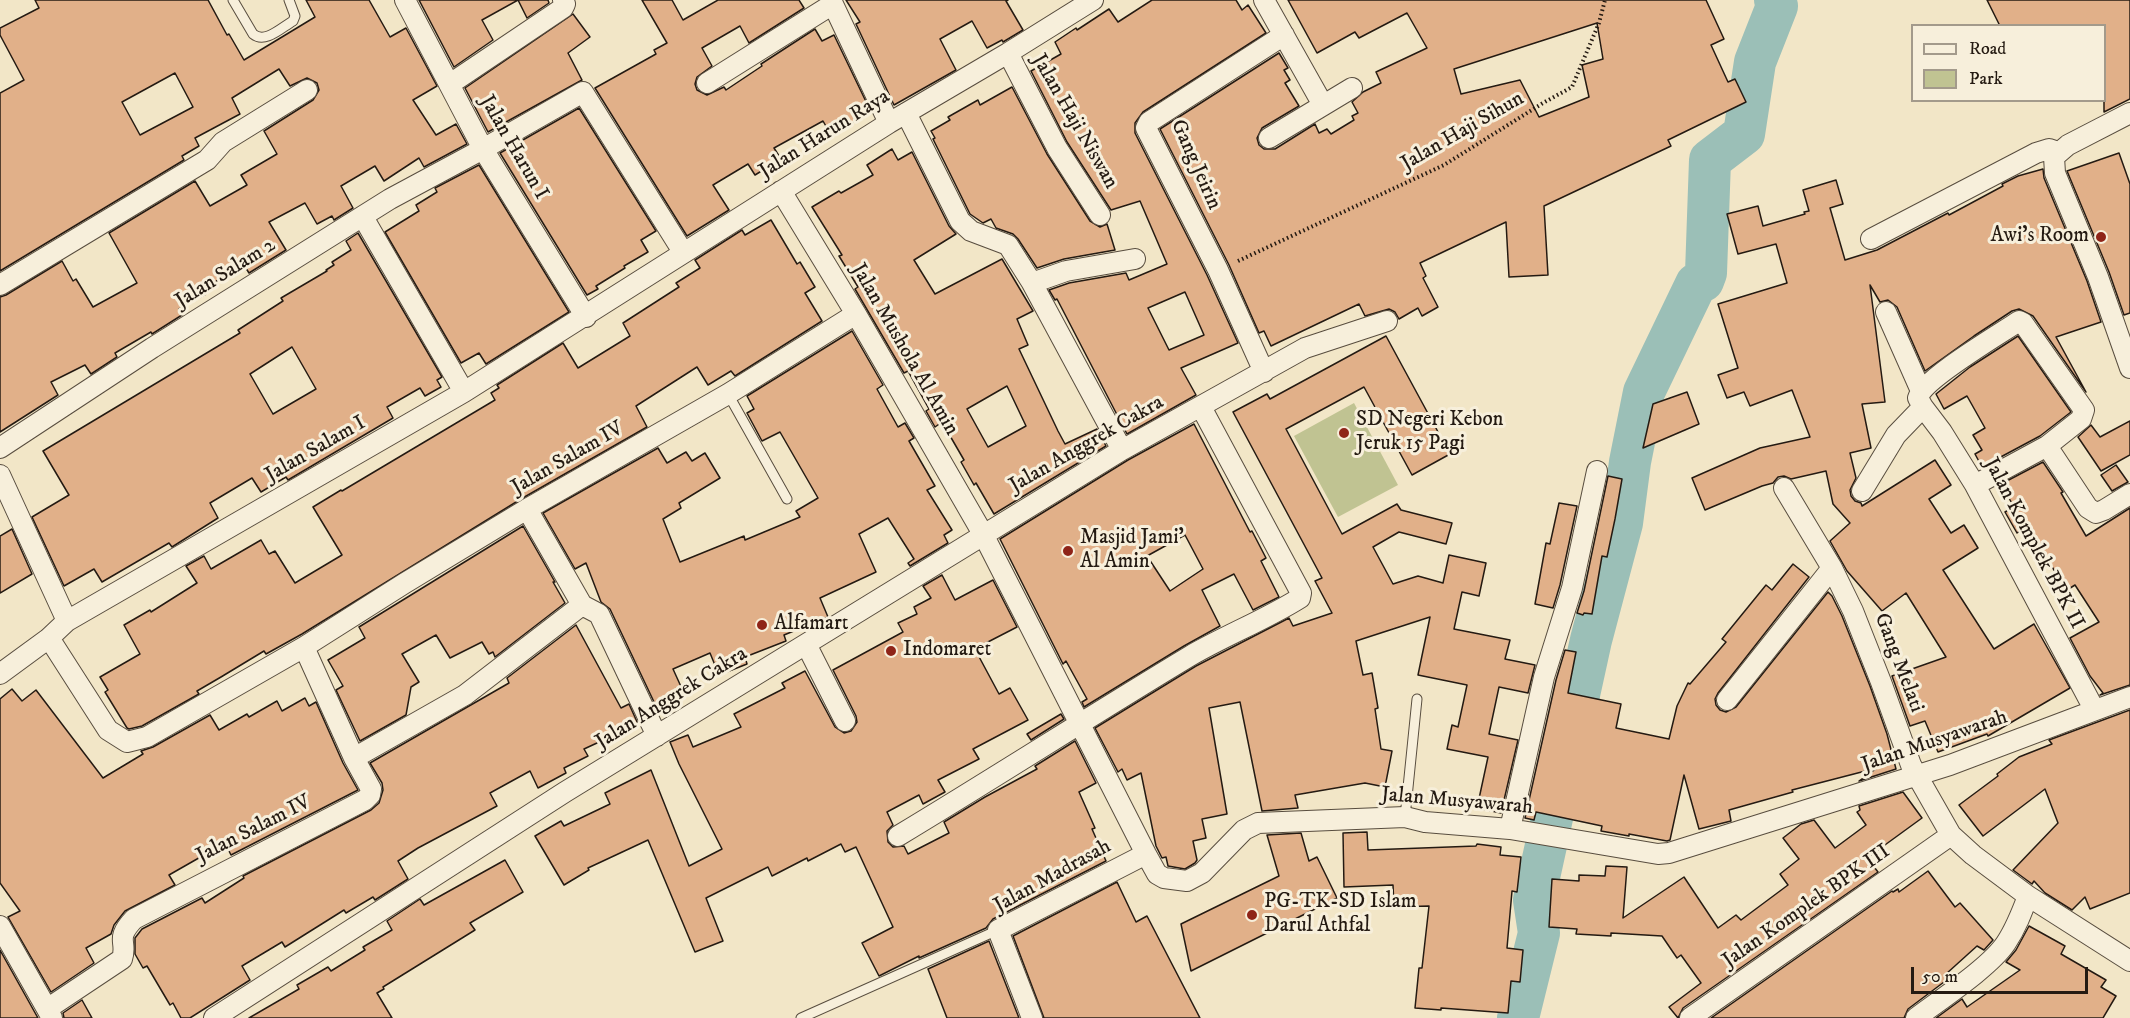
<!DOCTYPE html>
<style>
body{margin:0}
#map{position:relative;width:2130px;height:1018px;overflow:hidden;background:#f2e6c7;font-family:"IM FELL DW Pica",serif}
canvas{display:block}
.legend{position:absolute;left:1911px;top:24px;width:195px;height:78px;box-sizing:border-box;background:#f7efdb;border:2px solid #a39a8b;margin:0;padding:8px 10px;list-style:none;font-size:18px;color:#241a12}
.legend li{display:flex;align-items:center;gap:12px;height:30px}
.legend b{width:30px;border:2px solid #a39a8b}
.scale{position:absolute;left:1911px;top:967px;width:177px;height:27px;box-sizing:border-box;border:3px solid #241a12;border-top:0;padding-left:8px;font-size:18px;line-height:21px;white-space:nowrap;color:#241a12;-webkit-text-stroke:4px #f7efdb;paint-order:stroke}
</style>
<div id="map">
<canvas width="2130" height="1018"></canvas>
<ul class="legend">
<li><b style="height:8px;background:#f7efdb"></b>Road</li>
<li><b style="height:16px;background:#c0c392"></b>Park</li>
</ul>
<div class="scale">50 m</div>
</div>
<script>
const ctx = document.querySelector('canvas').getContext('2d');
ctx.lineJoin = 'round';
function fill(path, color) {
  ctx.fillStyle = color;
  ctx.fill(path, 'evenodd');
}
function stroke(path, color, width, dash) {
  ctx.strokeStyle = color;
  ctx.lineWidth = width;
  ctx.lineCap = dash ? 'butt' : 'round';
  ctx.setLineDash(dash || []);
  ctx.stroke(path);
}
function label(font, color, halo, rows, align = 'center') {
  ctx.font = font + ' "IM FELL DW Pica",serif';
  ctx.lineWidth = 6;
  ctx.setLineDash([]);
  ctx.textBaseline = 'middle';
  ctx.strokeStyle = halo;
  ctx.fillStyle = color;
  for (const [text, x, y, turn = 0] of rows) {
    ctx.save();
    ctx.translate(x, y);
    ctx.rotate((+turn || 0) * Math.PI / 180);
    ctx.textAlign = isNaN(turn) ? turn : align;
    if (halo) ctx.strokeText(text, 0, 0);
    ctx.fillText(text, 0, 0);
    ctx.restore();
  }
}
fill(new Path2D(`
 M1354 403 1398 485 1338 517 1294 436Z`), '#c0c392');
stroke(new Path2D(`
 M1518 1018 1539 933 1534 900 1591 640 1622 523 1630 462 1644 392 1696 284 1703 281 1706 273 1710 160 1744 134 1755 62 1777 6 1775 0`), '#9bbfb7', 42);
const building = new Path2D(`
 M35 0H208L227 35 229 34 244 60 315 17 306 0H369L390 37 406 28 437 86 413 100 436 135 456 124 467 144 424 167 419 158 384 181 375 166 341 186 353 208 334 220 332 216 317 224 305 203 269 222 286 250 249 273 244 265 203 289 206 294 179 309 182 315 152 334 151 332 115 353 117 357 91 374 85 365 51 382 58 395 0 432V297L6 295 62 261 73 281 76 279 93 307 137 283 109 233 195 181 210 206 247 185 241 175 277 154 264 131 313 100 319 90 317 83 307 78 290 86 279 69 232 98 240 114 195 138 199 146 182 156 184 160 0 271V93L24 80 0 35V28L39 8ZM175 73 193 107 140 135 122 102Z
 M419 0H548L549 3 527 18 518 0 482 20 493 40 454 67Z
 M642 0H672L683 20 718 0H799L804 8 749 43 740 26 702 48 712 66 697 77 695 84 697 90 707 95 724 87 726 90 762 66 761 64 815 29 822 41 834 35 871 112 831 135 823 121 774 148 781 159 755 175 748 164 713 185 729 210 687 236 595 88 656 54 654 50 667 43Z
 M846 0H1008L1006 1 1023 30 1003 42 1002 40 987 48 972 21 940 39 956 70 894 105 856 24 860 22Z
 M1152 0H1236L1242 10 1248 5 1266 33 1143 112 1135 123V133L1207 275 1238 343 1181 368 1196 395 1127 434 1057 299 1055 300 1049 290 1069 283 1126 273 1129 280 1167 264 1140 201 1111 210 1067 142 1031 71 1061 54 1055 42 1076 28 1077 30 1109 9 1118 22ZM1185 292 1204 335 1169 350 1148 308Z
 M1288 0H1706L1724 39 1711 45 1728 82 1735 79 1746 102 1668 140 1671 146 1544 206 1548 275 1509 277 1506 222 1420 263 1426 276 1423 278 1438 307 1422 316 1418 308 1399 319 1395 312 1389 309 1365 316 1359 304 1271 346 1264 331 1259 333 1229 265 1160 129 1279 53 1288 68 1284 70 1290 80 1285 83 1299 106 1262 128 1257 138 1259 145 1264 149H1275L1315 124 1319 133 1327 129 1331 134 1354 120 1352 116 1358 113 1352 102 1363 92 1381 83 1376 72 1427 48 1407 13 1359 38 1355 32 1317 53ZM1597 23 1603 59 1582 65 1589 97 1539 117 1520 80 1461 94 1454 69Z
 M1987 0H2130V99L2104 112V26H2000Z
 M573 14 590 37 568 53 582 80 488 132 465 88Z
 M1012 87 1047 154 1090 221 1100 227 1107 224 1115 250 1064 259 1037 268 1018 239 1013 234 996 228 991 219 983 223 970 214 933 139 935 138 931 131 950 120 948 117 978 100 980 105Z
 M579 108 656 231 641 240 648 252 624 266 625 268 596 286 598 289 587 295 500 153Z
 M892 149 898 160 912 152 949 226 956 234 914 260 935 294 1002 259 1033 311 1017 319 1028 345 1019 349 1058 431 1065 444 1097 429 1106 446 994 514 976 483 974 485 961 462 964 460 942 422 935 427 926 411 929 409 908 371 904 373 855 289 858 287 839 256 842 255 812 207 839 191 841 193 873 175 867 165ZM1007 386 1026 426 988 447 967 409Z
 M2119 153 2130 184V313L2124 315 2109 272 2067 171Z
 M479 165 569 312 486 364 479 353 461 363 385 232 419 211 416 205 437 192 435 188Z
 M2043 169 2044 178 2087 281 2101 322 2056 337 2086 392 2033 316 2019 309 2012 311 1974 336 1925 371 1897 307 1888 300 1880 302 1870 285 1885 402 1862 404 1871 448 1850 453 1856 478 1850 490 1851 496 1855 501 1861 503 1862 506 1935 460 1951 485 1929 499 1951 533 1964 525 1978 548 1943 570 1994 649 2034 624 2070 688 1988 736 1987 734 1938 752 1925 721 1910 726 1892 676 1946 657 1906 593 1882 611 1847 571 1830 541 1850 523 1833 504 1826 471 1791 479 1784 476 1778 477 1773 483 1762 486 1705 510 1692 478 1760 448 1810 437 1792 390 1750 406 1744 392 1727 398 1718 375 1738 368 1718 304 1787 283 1776 244 1738 254 1727 214 1758 206 1763 226 1805 214 1804 212 1809 211 1803 190 1836 180 1843 204 1830 208 1845 260 1877 250 1948 213 1949 215 2003 186 2002 184 2018 176Z
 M771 220 797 264 800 262 815 287 805 293 822 321 735 376 731 371 708 385 697 367 636 406 647 427 521 499 302 634 266 654 264 651 221 677 197 691 199 694 142 726 129 729 127 728 105 692 108 690 100 677 140 654 124 625 150 610 151 612 197 583 186 566 204 556 211 569 261 540 269 554 275 551 295 583 342 555 313 507 341 490 342 491 495 400 491 393 499 388 497 385 563 343 578 368 630 336 623 323 679 287 676 283 700 268 695 260 742 230 745 235Z
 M358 233 442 377 437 380 441 387 425 396 420 388 387 407 393 418 288 480 286 477 261 492 252 478 210 503 218 518 172 547 169 543 102 582 94 569 64 586 32 517 69 495 43 451 240 333 238 330 283 301 281 298 327 271 326 270 334 265 332 262 351 250 346 241ZM292 347 316 389 273 414 250 374Z
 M852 331 883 385 877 389 898 427 905 423 914 438 909 441 935 486 927 490 952 530 944 535 948 543 910 566 908 563 914 559 888 518 859 534 876 572 820 598 828 617 784 635 786 641 745 657 747 664 719 675 710 653 673 669 683 691 655 704 610 609 601 602 586 563 575 569 543 513 658 448 667 463 686 452 692 461 705 453 720 478 679 503 681 508 663 519 680 562 744 536 745 540 800 517 796 511 818 498 780 432 762 441 747 413 754 409 747 396Z
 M1386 336 1450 454 1412 475 1364 387 1286 429 1342 534 1397 504 1401 510 1452 523 1446 544 1399 532 1373 547 1393 584 1418 576 1443 583 1449 555 1486 563 1479 596 1462 592 1454 629 1510 640 1505 659 1535 665 1528 693 1499 687 1489 734 1518 740 1501 813 1477 808 1488 757 1447 749 1452 725 1458 727 1467 685 1418 675 1430 617 1356 641 1363 675 1372 673 1378 708 1375 709 1381 749 1392 751 1385 787 1365 783 1295 795 1298 808 1262 811 1240 702 1209 708 1227 814 1202 819 1206 838 1193 841 1197 860 1195 863 1185 869 1168 866 1166 857 1162 858 1156 846 1141 773 1127 780 1122 769 1118 772 1095 728 1196 666 1289 618 1293 626 1332 613 1315 581 1322 578 1233 412 1267 394 1270 399Z
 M2018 336 2071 412 2040 436 1982 467 1975 454 1982 450 1973 435 1985 428 1967 396 1944 409 1936 394 1970 367Z
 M1687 392 1699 424 1643 448 1653 404Z
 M2130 421V455L2101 471 2078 437 2091 425 2100 437Z
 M1194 424 1250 532 1252 531 1266 558 1261 561 1279 597 1253 610 1234 574 1202 590 1220 626 1184 646 1084 707 1082 702 1087 699 1066 661 1063 664 1000 539 1128 460ZM1185 535 1203 569 1170 591 1147 556Z
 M2043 462 2063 492 2061 493 2086 536 2130 508V685L2100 695 2103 693 2090 676 2070 638 2099 622 2075 585 2067 590 2045 556 2038 560 2021 530 2017 533 2005 512 2014 507 2001 484Z
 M2116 465 2128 482 2112 491 2101 475Z
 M1608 476 1622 479 1615 519 1607 557 1602 556 1592 614 1584 613 1583 615 1577 613 1584 591Z
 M1559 503 1577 506 1560 585 1553 608 1535 604 1546 543 1550 544Z
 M523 526 555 582H553L565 603 495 657 493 652 489 654 482 642 450 658 436 635 402 654 419 682 411 687 406 715 360 741 336 690 343 686 328 660 365 638 359 627Z
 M12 529 32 574 0 593V536Z
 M1793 564 1809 577 1718 693 1715 699 1716 705 1720 710 1726 712 1736 707 1828 592 1832 596 1842 616 1870 686 1887 734 1896 769 1859 781 1877 768 1792 790 1793 792 1729 810 1731 821 1699 829 1684 775 1670 840 1667 841 1629 834V836L1601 831 1602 826 1536 812 1534 820 1525 818 1556 680 1565 650 1576 652 1568 693 1621 704 1616 728 1669 739 1677 706 1688 683 1690 684 1726 642 1722 639 1766 585 1772 590Z
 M942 575 955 600 993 580 1017 627 984 644 986 648 977 653 999 694 1010 688 1028 720 973 749 979 759 938 780 945 792 923 804 919 795 887 812 893 825 887 831 888 842 893 847 904 846 908 854 949 833 944 822 985 797 1037 769 1035 766 1075 741 1096 783 1079 792 1095 828 1092 829 1106 861 993 919 986 928 919 958V956L879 976 862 943 893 927 856 847 845 852 841 844 808 861 807 858 772 876 768 867 706 898 723 941 695 952 648 840 588 868 589 870 564 885 535 836 561 821 564 826 610 804 605 793 651 770 689 866 722 849 679 764 670 742 688 735 693 747 741 727 734 714 785 688 782 683 805 671 835 727 844 733 851 731 857 722 856 716 833 670 903 632 898 623 917 614 914 607 931 598 923 586Z
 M576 625 621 708 629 704 638 724 584 749 588 756 564 768 566 773 538 788 530 771 490 793 497 806 418 848 398 861 408 879 375 900 373 897 346 913 344 910 285 947 282 942 242 966 250 980 190 1018H181L173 1003 170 1005 147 966 143 968 135 954V938L142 929 202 898 205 903 244 878 243 876 371 810 379 803 383 790 382 783 370 763 509 683 507 678Z
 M12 689 22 701 36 690 103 778 143 754 141 751 153 747 210 715 219 730 247 714 249 717 277 701 282 711 305 698 309 706 316 702 343 763 358 790 231 855 225 843 169 875 175 885 125 911 114 925 111 934 86 948 94 963 51 992 8 917 20 911 0 883V699Z
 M2130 710V893L2090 909 2085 897 2072 910 2045 893 2034 881 2032 884 2013 870 2058 823 2045 789 1983 836 1959 805 1998 776 1997 774 2019 757 2052 744 2049 740Z
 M1061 714 1064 719 1031 740 1027 734Z
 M1903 792 1922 818 1867 858 1878 872 1683 1008 1678 1018 1669 1007 1701 983 1681 955 1677 958 1662 936 1611 933V936L1576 934 1577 929 1549 927 1552 879 1579 881V875L1605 876 1606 866 1627 867 1623 918 1684 877 1718 928 1736 915 1741 920 1788 885 1780 874 1799 859 1783 838 1801 824 1814 820 1835 848 1866 825 1857 812 1860 810 1859 806Z
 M1367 832 1368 850 1476 846 1477 844 1501 847 1500 855 1521 857 1517 892 1512 891 1507 948 1523 950 1520 982 1511 981 1508 1013 1441 1008V1010L1415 1008 1419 968H1422L1429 906 1394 907 1393 885 1344 887 1343 833Z
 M1301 833 1309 861 1317 857 1337 898 1191 971 1181 924 1279 876 1267 835Z
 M505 860 523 892 470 923 475 930 383 987 384 989 377 993 392 1018H249L299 989 297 985 328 967 331 971 365 950 363 947 392 930 387 921 420 899 424 905Z
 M1928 871 1955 907 1960 903 1993 940 1984 950 1977 946 1946 974 1948 979 1908 1009 1904 1018H1711L1892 891 1893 892 1898 889 1899 892Z
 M1117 882 1136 922 1147 916 1200 1018H1044L1013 936Z
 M2029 926 2065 946 2061 954 2106 980 2101 987 2116 996 2103 1018H1936L1962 999 1967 1007 2020 970 2006 962 2016 950Z
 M989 941 1019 1018H947L928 969Z
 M0 950 38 1018H0Z
 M82 1000 92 1018H64L63 1013Z`);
fill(building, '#e1b089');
stroke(building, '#241a12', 1.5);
const lane = new Path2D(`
 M233 0 253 34C265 44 281 28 293 21L295 16 289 0
 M728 394 787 499
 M1405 817 1417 699
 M801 1018 998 930`);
const street = new Path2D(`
 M405 0 483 149 586 317
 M831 0 889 123
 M1264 0 1323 105
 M1008 53 1057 148 1100 215
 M707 83 833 4
 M450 84 563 8 565 4 563 0
 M906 113 960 221 971 231 1008 245 1032 283 1122 450
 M2130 113 2068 145 2054 157 2055 173 2098 277 2130 368
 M1269 138 1352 88
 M781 191 856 314 983 534 1146 854 1157 874 1164 878 1187 881 1202 873 1244 830 1258 823 1405 817 1425 822 1510 829 1658 854 1669 853 1950 765 2130 697
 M363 217 464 392
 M1871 239 2036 153 2049 149 2058 152
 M1032 283 1066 271 1135 259
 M0 285 197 166 207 160 223 142 307 90
 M1886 312 1921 391
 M1264 372 1218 270 1146 128 1149 122 1284 35
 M2047 446 2088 508 2096 513 2104 510 2130 494
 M0 448 152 348 390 199 483 149 583 92 683 252
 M0 475 67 621
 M1975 485 2047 446 2081 419 2084 410 2023 323 2019 321C2000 334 1923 379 1918 398L1923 407 1942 432 1975 485 2094 709
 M1784 488 1832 568 1853 611 1881 682 1911 765 1951 835 1973 855 2028 896 2130 961
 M1862 491 1896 435 1923 407
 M527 509 582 605 599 614 657 736
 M49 638 108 730 127 742 147 737 304 647 405 583 527 509 728 394 856 314
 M806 644 845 721
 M0 674 49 638 67 621 464 392 889 123 1008 53 1093 0
 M1727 700 1832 568
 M354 758 465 695 582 605
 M1510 829 1544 677 1572 588 1597 471
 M898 836C996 777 1092 715 1190 656 1226 635 1265 620 1300 598L1301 593 1201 407
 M0 926 52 1018
 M47 1009 122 959C128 941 114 940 134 919L365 800 370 795 371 789 354 758 304 647
 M214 1018 565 792 1122 450 1305 348 1387 321
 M1032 1018 998 930 1146 854
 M1690 1018 1951 835
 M1916 1018C1941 999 1990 967 2006 943 2016 928 2022 912 2028 896`);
stroke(lane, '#584d3f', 11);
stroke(street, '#584d3f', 22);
stroke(new Path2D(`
 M1238 261 1444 165 1543 103 1572 87 1599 23 1605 0`), '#241a12', 4, [1.5, 3]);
stroke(lane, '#f7efdb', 9);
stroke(street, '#f7efdb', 20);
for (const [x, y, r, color] of [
 [2101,237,6,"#8f2418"],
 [1344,433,6,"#8f2418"],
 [1068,551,6,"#8f2418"],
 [762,625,6,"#8f2418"],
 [891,651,6,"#8f2418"],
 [1252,915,6,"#8f2418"]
]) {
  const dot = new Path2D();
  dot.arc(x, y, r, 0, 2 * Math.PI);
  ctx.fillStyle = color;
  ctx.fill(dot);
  stroke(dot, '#f7efdb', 2);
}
label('21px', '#241a12', '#f7efdb', [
 ["Jalan Haji Niswan",1074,122,60],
 ["Jalan Haji Sihun",1463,132,-30],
 ["Jalan Harun Raya",825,135,-32],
 ["Jalan Harun I",513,148,60],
 ["Gang Jeirin",1195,165,66],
 ["Jalan Salam 2",226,274,-32],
 ["Jalan Mushola Al Amin",904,350,60],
 ["Jalan Anggrek Cakra",1087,445,-30],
 ["Jalan Salam I",316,450,-30],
 ["Jalan Salam IV",568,459,-30],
 ["Jalan Komplek BPK II",2033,544,62],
 ["Gang Melati",1898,663,69],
 ["Jalan Anggrek Cakra",672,699,-32],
 ["Jalan Musyawarah",1935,742,-19],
 ["Jalan Musyawarah",1457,802,5],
 ["Jalan Salam IV",254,830,-27],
 ["Jalan Madrasah",1053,877,-29],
 ["Jalan Komplek BPK III",1807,907,-35]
]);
label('21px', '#241a12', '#f7efdb', [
 ["Awi's Room",2089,237,"right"],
 ["SD Negeri Kebon",1356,421],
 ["Jeruk 15 Pagi",1356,445],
 ["Masjid Jami'",1080,539],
 ["Al Amin",1080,563],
 ["Alfamart",774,625],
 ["Indomaret",903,651],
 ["PG-TK-SD Islam",1264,903],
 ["Darul Athfal",1264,927]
], 'left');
</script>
